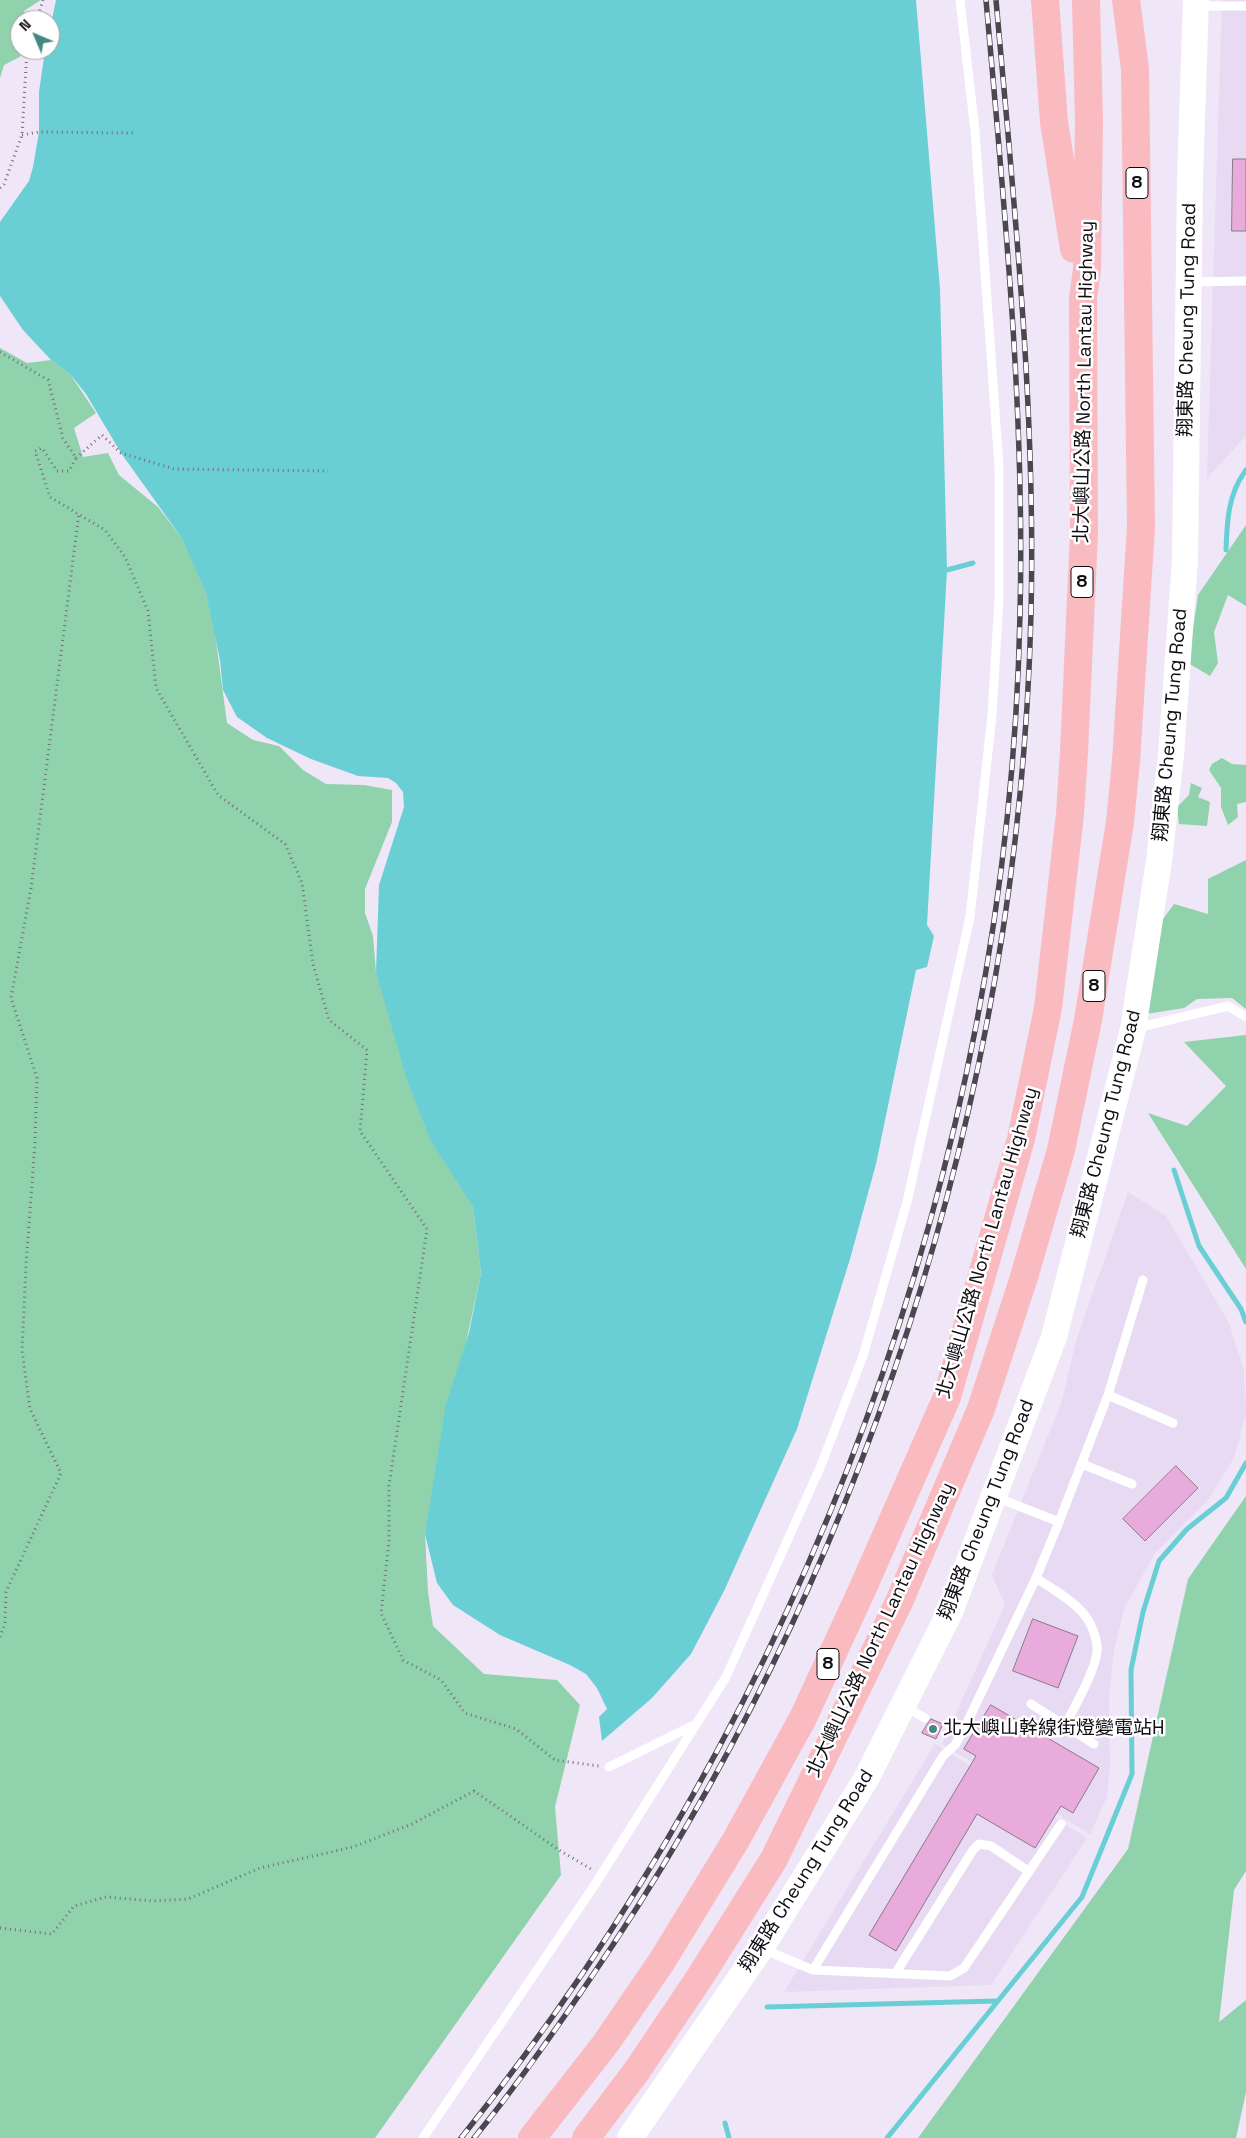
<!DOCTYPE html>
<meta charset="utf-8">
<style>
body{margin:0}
#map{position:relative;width:1246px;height:2138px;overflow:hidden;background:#efe6f8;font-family:"Space Grotesk",sans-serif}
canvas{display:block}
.north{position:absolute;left:10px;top:10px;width:50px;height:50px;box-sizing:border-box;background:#fff;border:1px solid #9f9ea0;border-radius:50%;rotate:315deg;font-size:14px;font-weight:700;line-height:20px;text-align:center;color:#0f0c12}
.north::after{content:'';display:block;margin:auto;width:18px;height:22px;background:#438981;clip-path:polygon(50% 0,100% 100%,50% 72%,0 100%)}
</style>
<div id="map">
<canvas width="1246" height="2138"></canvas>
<div class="north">N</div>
</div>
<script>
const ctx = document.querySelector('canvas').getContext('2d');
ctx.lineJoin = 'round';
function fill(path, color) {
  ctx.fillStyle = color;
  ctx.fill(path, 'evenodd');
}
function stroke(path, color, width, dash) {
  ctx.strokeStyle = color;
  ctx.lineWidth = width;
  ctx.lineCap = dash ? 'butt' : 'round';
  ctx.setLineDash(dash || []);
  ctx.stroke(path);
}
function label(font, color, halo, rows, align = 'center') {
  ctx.font = font + ' "Space Grotesk","Noto Sans TC",sans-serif';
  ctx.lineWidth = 5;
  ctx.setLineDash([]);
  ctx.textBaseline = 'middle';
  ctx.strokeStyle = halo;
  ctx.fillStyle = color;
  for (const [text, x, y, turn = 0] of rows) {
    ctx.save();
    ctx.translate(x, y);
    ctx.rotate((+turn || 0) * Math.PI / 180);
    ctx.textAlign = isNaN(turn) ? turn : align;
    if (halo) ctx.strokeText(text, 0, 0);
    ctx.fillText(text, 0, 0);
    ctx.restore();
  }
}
fill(new Path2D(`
 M1222 0H1246V436L1207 478Z
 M1128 1192 1166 1216 1229 1323 1244 1370 1246 1414 1234 1458 1207 1501 1155 1553 1124 1609 1114 1650 1109 1697 1110 1767 1107 1797 1090 1834 942 1744 1005 1605 992 1575 1062 1401 1076 1341Z
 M935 1744 1087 1838 991 1985 784 1992Z`), '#e7daf2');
fill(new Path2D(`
 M0 0H41L24 11 26 20H20V50H29V52L4 65 0 78Z
 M0 348 27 363 51 360 70 374 96 413 74 428 83 457 108 453 119 475 158 507 181 537 196 569 206 593 214 626 227 723 253 740 279 746 303 770 326 784 364 785 392 790V822L365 889V913L373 936 376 972 454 1176 473 1207 481 1273 425 1534 428 1592 433 1626 484 1674 557 1680 580 1705 555 1807 561 1875 375 2138H0Z
 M1246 525V606L1228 595 1214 632 1218 663 1210 676 1188 663 1198 595Z
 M1222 758 1232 764 1246 765V802L1237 804 1238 817 1228 825 1221 807V788L1209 770 1212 764Z
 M1191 783 1202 788 1198 797 1210 802 1207 826 1179 824 1177 807 1189 795Z
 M1246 860V1009L1232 998 1197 999 1184 1008 1146 1014 1158 926 1174 904 1208 914V879Z
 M1246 1035V1269L1148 1113 1187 1126 1226 1086 1184 1042Z
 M1246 1496V1871L1234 1890 1219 2022 1246 2000V2092L1236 2138H918L1128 1849 1188 1579Z`), '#8fd2ac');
fill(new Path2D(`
 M56 0H916L940 289 947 570 927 925 934 936 927 967 916 970 876 1164 850 1259 797 1429 724 1591 691 1654 652 1698 602 1741 599 1717 607 1709 597 1688 586 1674 570 1665 500 1635 453 1605 437 1583 425 1534 446 1404 469 1333 481 1273 473 1207 431 1141 407 1080 376 972 379 885 404 807 403 792 396 783 388 778 358 776 311 759 267 738 237 717 223 690 220 660 206 593 181 537 121 453 86 394 70 374 51 360 23 330 0 296V222L29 181 33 167 39 132V92L45 50H50V29Z`), '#69cfd4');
stroke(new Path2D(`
 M1226 550C1227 521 1228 494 1246 470
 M947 570 973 563
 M1174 1170 1199 1246 1241 1309 1246 1322
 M767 2007 996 2001
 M725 2123 729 2138
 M887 2138 1082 1897 1132 1774 1131 1670 1143 1612 1159 1561 1187 1529 1226 1498 1246 1463`), '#69cfd4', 5);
const building = new Path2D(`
 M1233 159H1246V231H1232Z
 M1176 1466 1198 1488 1145 1541 1123 1519Z
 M1033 1619 1078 1636 1058 1688 1013 1671Z
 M991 1705 1099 1768 1073 1813 1061 1806 1035 1848 977 1814 896 1951 869 1935 976 1756 964 1749Z
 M931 1719 943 1724 936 1739 922 1733Z`);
fill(building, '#e8abdc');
stroke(building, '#8a7a86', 1);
stroke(new Path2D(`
 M37 20 43 0
 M22 135 39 132 136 133
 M0 188 4 184 22 135 27 50
 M0 352 48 380 63 438 76 458 69 471H57L42 448 35 451 50 497 105 530 125 557 148 611 156 688 218 795 285 844 302 883 313 964 329 1020 367 1050 360 1131 427 1229 389 1486V1541L381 1613 403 1660 441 1680 465 1713 516 1729 555 1760 599 1766
 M76 458 102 435 121 453 174 469 328 471
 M0 1637 5 1623 6 1592 61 1473 30 1409 22 1350 26 1265 35 1142 37 1078 11 998 31 888 79 513
 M0 1928 52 1934 74 1906 106 1897 153 1901 188 1899 260 1868 353 1847 412 1824 474 1791 559 1850 591 1869`), '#746e7a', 3, [1, 4]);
stroke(new Path2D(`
 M1199 6H1246
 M1191 282 1246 281
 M1136 1028 1228 1006 1246 1017
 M1108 1395 1173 1423
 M1082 1464 1132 1484
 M996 1497 1059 1522
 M1036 1578C1052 1589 1070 1598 1083 1613 1091 1622 1098 1639 1097 1652 1094 1674 1075 1705 1065 1726
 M1031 1704 1094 1744
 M905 1707 925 1718
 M609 1767 696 1724
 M763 1949 813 1970 950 1976 964 1968 1061 1824
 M813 1970 943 1756 955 1745 963 1731 1036 1578 1059 1522 1108 1395 1143 1280
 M895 1974 973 1850 979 1844 991 1846 1028 1871
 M423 2138 594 1886 726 1677 820 1468 863 1356 907 1202 970 917 992 715 999 599V467L975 131 960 0`), '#fff', 9);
stroke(new Path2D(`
 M630 2138 761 1948 866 1779 950 1612 1054 1337 1133 1029 1159 861 1171 755 1185 559 1190 179 1196 0`), '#fff', 26);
stroke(new Path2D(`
 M1045 0 1054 122 1074 249
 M532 2138 606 2043 662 1961 736 1840 803 1718 862 1590 947 1397 1021 1139 1048 1008 1070 814 1074 752 1084 533 1083 299 1087 269 1089 122 1086 0
 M586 2138 636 2072 700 1977 774 1859 899 1602 981 1409 1024 1277 1061 1150 1088 1020 1120 822 1126 761 1141 527 1135 69 1126 0`), '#f9bbc0', 28);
const rail = new Path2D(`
 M461 2138C805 1710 1009 1164 1020 614 1025 409 1004 204 986 0
 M474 2138C515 2088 552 2035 588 1982 862 1581 1019 1100 1031 614 1036 408 1014 204 996 0`);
stroke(rail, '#4b4750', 5.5);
stroke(rail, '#fff', 4, [11]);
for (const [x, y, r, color] of [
 [933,1729,5,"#438981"]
]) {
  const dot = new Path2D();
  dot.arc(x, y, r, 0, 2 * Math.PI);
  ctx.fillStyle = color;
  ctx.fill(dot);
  stroke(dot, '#fff', 2);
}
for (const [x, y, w] of [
 [1137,183,22],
 [1082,582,22],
 [1094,986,22],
 [828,1664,22]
]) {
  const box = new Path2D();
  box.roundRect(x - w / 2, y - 15.5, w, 31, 4);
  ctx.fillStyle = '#fff';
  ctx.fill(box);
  stroke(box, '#0f0c12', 1);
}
label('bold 18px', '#0f0c12', null, [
 ["8",1137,183],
 ["8",1082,582],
 ["8",1094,986],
 ["8",828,1664]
]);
label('19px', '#0f0c12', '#fff', [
 ["翔東路 Cheung Tung Road",1188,320,-89],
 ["北大嶼山公路 North Lantau Highway",1085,382,-89],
 ["翔東路 Cheung Tung Road",1171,725,-85],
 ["翔東路 Cheung Tung Road",1107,1124,-76],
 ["北大嶼山公路 North Lantau Highway",988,1243,-74],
 ["翔東路 Cheung Tung Road",987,1510,-69],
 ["北大嶼山公路 North Lantau Highway",881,1630,-65],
 ["翔東路 Cheung Tung Road",807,1871,-58]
]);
label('19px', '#0f0c12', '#fff', [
 ["北大嶼山幹線街燈變電站H",943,1729]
], 'left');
</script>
